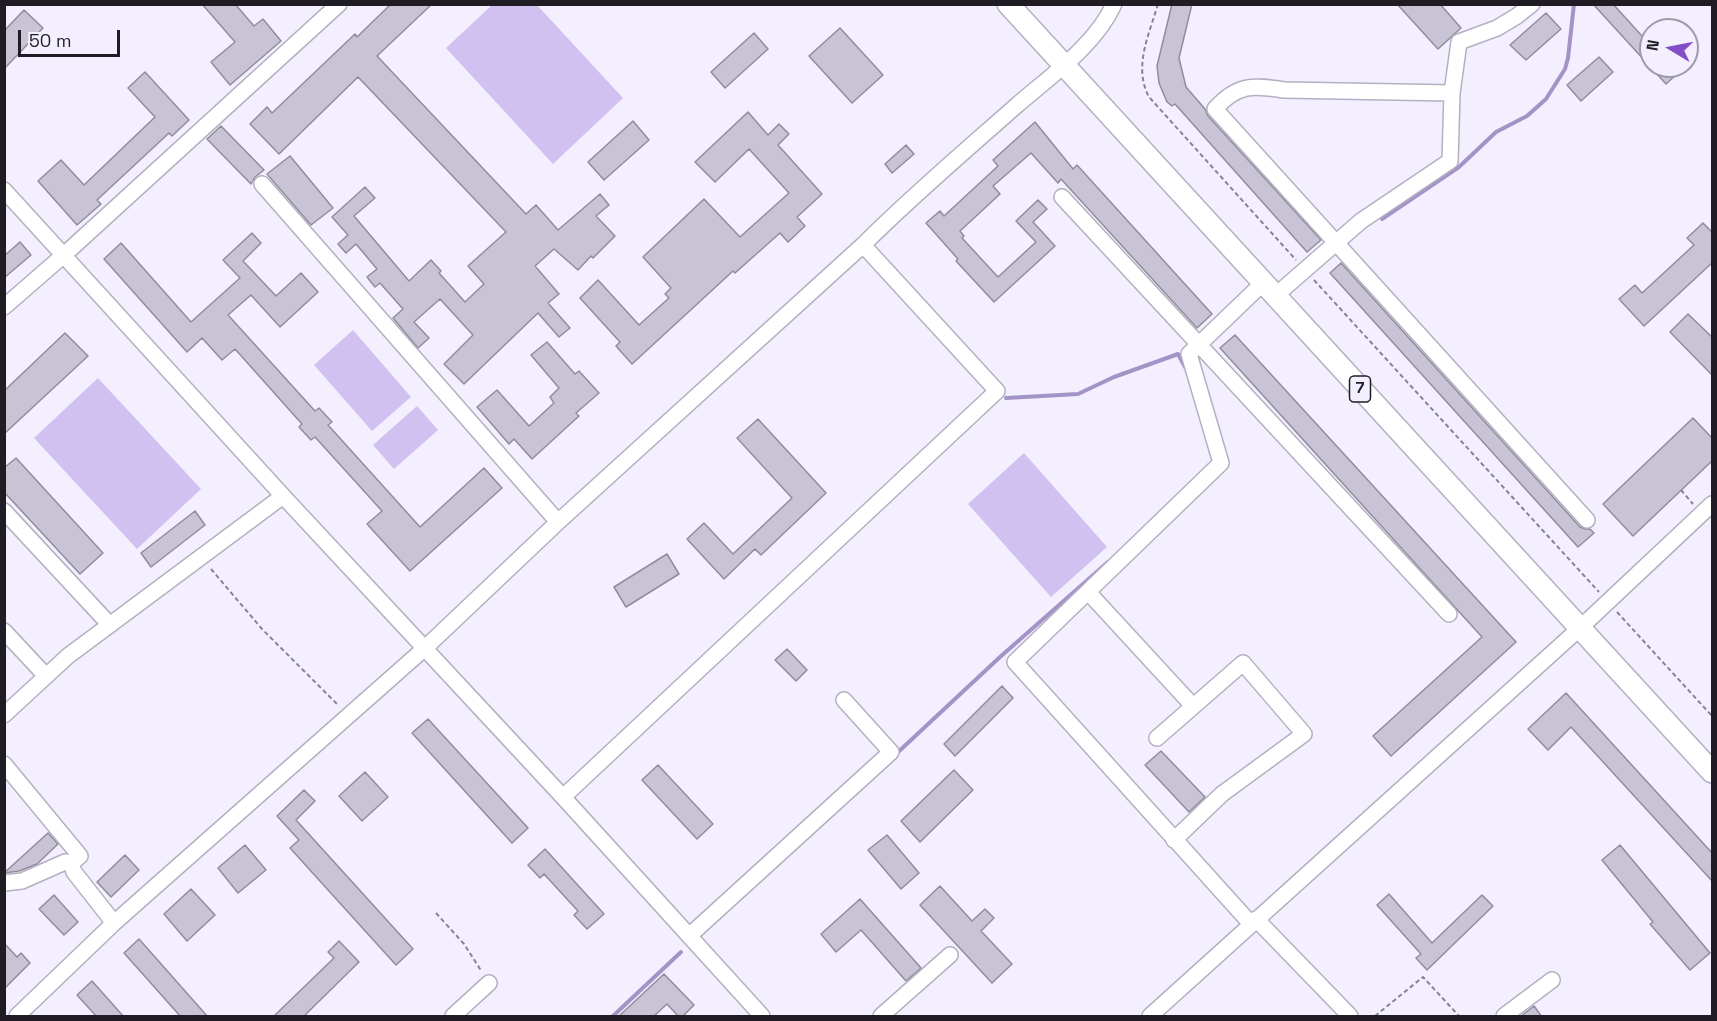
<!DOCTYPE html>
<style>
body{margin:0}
#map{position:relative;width:1717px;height:1021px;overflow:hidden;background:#f3effe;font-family:"Space Grotesk",sans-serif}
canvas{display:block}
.frame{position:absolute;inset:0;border:6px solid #1f1d23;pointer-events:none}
.north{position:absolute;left:1639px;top:18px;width:60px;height:60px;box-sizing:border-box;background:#f3effe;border:2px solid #9e9ba6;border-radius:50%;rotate:280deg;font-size:16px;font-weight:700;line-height:24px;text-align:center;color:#1f1d23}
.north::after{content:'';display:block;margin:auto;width:21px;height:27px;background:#824fc7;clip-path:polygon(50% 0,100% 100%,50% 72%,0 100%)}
.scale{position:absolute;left:18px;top:30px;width:102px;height:27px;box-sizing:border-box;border:3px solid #1f1d23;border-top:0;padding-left:8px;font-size:18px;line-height:21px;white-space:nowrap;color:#1f1d23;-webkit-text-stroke:4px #f3effe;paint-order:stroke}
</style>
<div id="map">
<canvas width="1717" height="1021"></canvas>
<div class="frame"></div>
<div class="north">N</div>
<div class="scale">50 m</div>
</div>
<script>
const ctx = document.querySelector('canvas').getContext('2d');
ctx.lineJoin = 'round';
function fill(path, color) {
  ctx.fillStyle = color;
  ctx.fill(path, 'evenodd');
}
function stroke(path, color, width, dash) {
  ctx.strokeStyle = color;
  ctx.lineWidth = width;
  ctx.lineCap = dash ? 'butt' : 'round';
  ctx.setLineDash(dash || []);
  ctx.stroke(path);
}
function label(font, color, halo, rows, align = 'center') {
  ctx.font = font + ' "Space Grotesk",sans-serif';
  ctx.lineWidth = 6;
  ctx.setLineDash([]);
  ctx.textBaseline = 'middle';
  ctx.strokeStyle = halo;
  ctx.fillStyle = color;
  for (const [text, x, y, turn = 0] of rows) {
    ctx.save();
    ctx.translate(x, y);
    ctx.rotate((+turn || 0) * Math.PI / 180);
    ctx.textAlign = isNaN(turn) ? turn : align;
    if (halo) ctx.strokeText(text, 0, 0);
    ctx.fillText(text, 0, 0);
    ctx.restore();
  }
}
fill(new Path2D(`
 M492 5H537L623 98 553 164 446 48Z
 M353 330 411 397 372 431 314 365Z
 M98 378 201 489 137 549 34 438Z
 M417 406 438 430 394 469 373 445Z
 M1024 453 1107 547 1051 597 968 504Z`), '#d1c1f0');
stroke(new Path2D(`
 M1382 219 1459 167 1496 132 1527 116 1546 99 1565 69 1568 58 1574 4
 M1006 398 1078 394 1114 377 1178 354 1185 367
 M896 754 1000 657 1108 562
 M613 1016 681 952`), '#a493c7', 4);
const building = new Path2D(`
 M202 4H235L254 26 263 19 281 41 230 85 211 62 235 42Z
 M391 4H432L377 56 526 214 536 205 558 230 600 194 609 205 596 216 615 236 593 258 591 256 578 270 554 249 535 266 559 294 548 303 570 328 559 337 538 313 464 384 444 364 473 335 440 299 414 322 429 338 418 348 393 318 403 309 380 283 375 287 367 277 377 269 356 244 346 253 338 244 348 235 332 217 365 187 375 198 354 216 409 281 431 260 441 271 439 273 465 302 484 284 468 266 506 232 358 77 279 154 250 124 267 107 272 113 355 34 357 37Z
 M1172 4H1192L1179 58 1186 87 1205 109 1208 116 1321 240 1307 252 1175 104 1172 106 1167 102 1159 83 1157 66Z
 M1397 4H1440L1461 28 1438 49Z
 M1593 4H1613L1651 46V66H1670L1677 74 1666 84Z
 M24 10 43 28 4 69V31Z
 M1546 13 1561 29 1526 60 1510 45Z
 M840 28 883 75 852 103 809 56Z
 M754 33 768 49 725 88 711 72Z
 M1599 57 1613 72 1581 101 1567 85Z
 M145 72 189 120 172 136 169 133 97 200 101 204 77 225 38 181 61 160 84 185 155 117 128 88Z
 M748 112 768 135 779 124 789 134 778 145 822 194 797 217 805 226 788 242 780 233 735 273 733 271 632 364 616 346 620 342 580 298 598 280 639 325 669 298 665 294 671 288 643 257 704 199 740 237 789 193 749 149 715 182 695 162Z
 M633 121 649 140 604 180 588 162Z
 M1035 122 1073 169 1077 165 1212 314 1197 328 1061 179 1058 183 1031 153 993 186 1000 194 960 231 964 236 962 238 998 277 1036 242 1016 221 1038 200 1047 209 1033 222 1055 246 994 302 956 261 958 259 926 223 940 211 944 216 998 166 993 160Z
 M221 126 264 170 255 177 251 184 207 139Z
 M906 145 914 154 892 173 885 164Z
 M290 156 333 208 311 225 267 174Z
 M1703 223 1713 233V262L1644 326 1619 299 1635 285 1642 293 1694 245 1687 238Z
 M252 233 261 243 243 261 276 296 301 273 318 292 280 327 251 295 228 315 315 411 319 408 332 422 328 425 420 527 484 468 502 488 410 571 367 524 382 511 315 437 311 440 299 427 302 424 235 349 222 360 202 338 187 352 104 259 121 243 191 322 240 278 223 260Z
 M20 242 31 255 4 278V256Z
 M1341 263 1580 527 1585 529H1590L1594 533 1578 547 1330 273Z
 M1688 314 1713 338V376L1670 332Z
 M65 333 88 356 4 434V391Z
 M1235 335 1516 642 1391 756 1373 736 1482 637 1220 348Z
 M547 342 575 374 579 371 599 393 576 413 579 416 532 459 514 439 509 444 477 407 497 390 529 426 554 403 550 397 559 388 531 355Z
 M1693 418 1713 439V460L1633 536 1603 504Z
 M758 419 826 493 761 555 755 549 724 579 687 539 704 523 733 554 792 498 737 438Z
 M16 458 103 553 80 574 4 492V468Z
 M195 511 205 525 151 567 141 553Z
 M667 554 679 574 626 607 614 587Z
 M787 649 807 670 796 681 775 660Z
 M1002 686 1013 698 955 756 944 744Z
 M1566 693 1713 854V882L1571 727 1548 750 1528 729Z
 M428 719 528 828 512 843 412 733Z
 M1161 751 1205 797 1189 812 1145 765Z
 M658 765 713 824 697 839 642 780Z
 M954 770 973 790 920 842 901 821Z
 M365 772 388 797 362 821 339 796Z
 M304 790 315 801 296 820 413 949 396 965 290 848 299 840 277 816Z
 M48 833 58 844 37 864 19 871 4 873Z
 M887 835 919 873 901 889 868 850Z
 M245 845 266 870 238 893 218 868Z
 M1620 845 1710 953 1690 970 1650 924 1653 922 1602 860Z
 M545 849 604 914 587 929 574 915 578 911 544 874 540 878 528 865Z
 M125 855 139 870 111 897 97 882Z
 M940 886 972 921 985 909 994 918 981 931 1012 964 992 983 920 905Z
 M191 889 215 915 187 941 164 914Z
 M1389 894 1432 943 1482 895 1493 906 1427 970 1416 958 1421 954 1377 905Z
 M54 895 78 922 64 935 39 909Z
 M860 899 921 968 906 981 861 930 836 952 821 934Z
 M139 939 208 1017H181L124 953Z
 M339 941 359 962 303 1017H273L334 958 328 952Z
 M4 943 17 957 21 953 30 963 4 989Z
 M664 974 694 1005 682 1017H679L667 1004 653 1017H618Z
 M92 981 124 1017H97L77 995Z
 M1534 1006 1542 1017H1520Z`);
fill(building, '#c9c4d5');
stroke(building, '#918c9c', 1.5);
const minor = new Path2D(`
 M1452 93 1284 90C1253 85 1237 84 1215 109L1587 520
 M262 184 558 522
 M4 190 283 496 563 797 762 1016
 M1062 197 1449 614
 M1275 296 1361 221 1450 161 1452 93 1459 42 1497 28 1517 16 1532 4
 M4 307 65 254 339 4
 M4 511 110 625
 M1088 592 1193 706
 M4 631 46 676
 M4 715 68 656 283 496
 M1157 738 1243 663 1304 734 1222 794 1174 840
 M4 764 80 856 71 863 74 872 114 923
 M563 797 997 391 863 245
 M4 883 22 881 65 862 71 863
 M1256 919 1350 1016
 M1251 924 1015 662 1221 463 1189 354 1263 283
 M689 936 891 752 844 700
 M17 1016 114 923 425 648 558 522 863 245C912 196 964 152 1016 106 1049 77 1096 45 1114 4
 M453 1016 489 983
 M881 1016 950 955
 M1150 1016 1580 628 1712 504
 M1504 1016 1552 980`);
const highway = new Path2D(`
 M1008 4 1712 772`);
stroke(minor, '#b5b0c1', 18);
stroke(highway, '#b5b0c1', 24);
stroke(new Path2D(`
 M1158 4C1149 35 1133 67 1149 97L1296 260
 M1314 280 1599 592
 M1681 490 1693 504
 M211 569 262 629 338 705
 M1617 612 1712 716
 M436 913 464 944 482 972
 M1375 1016 1423 977 1459 1016`), '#87848f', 2, [4.5, 3]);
stroke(minor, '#fff', 15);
stroke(highway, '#fff', 21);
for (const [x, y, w] of [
 [1360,389,21]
]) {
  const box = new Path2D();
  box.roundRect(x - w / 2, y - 13, w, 26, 4.5);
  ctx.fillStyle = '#f3effe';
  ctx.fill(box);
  stroke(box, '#1f1d23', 1.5);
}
label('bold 16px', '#1f1d23', null, [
 ["7",1360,389]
]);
</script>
